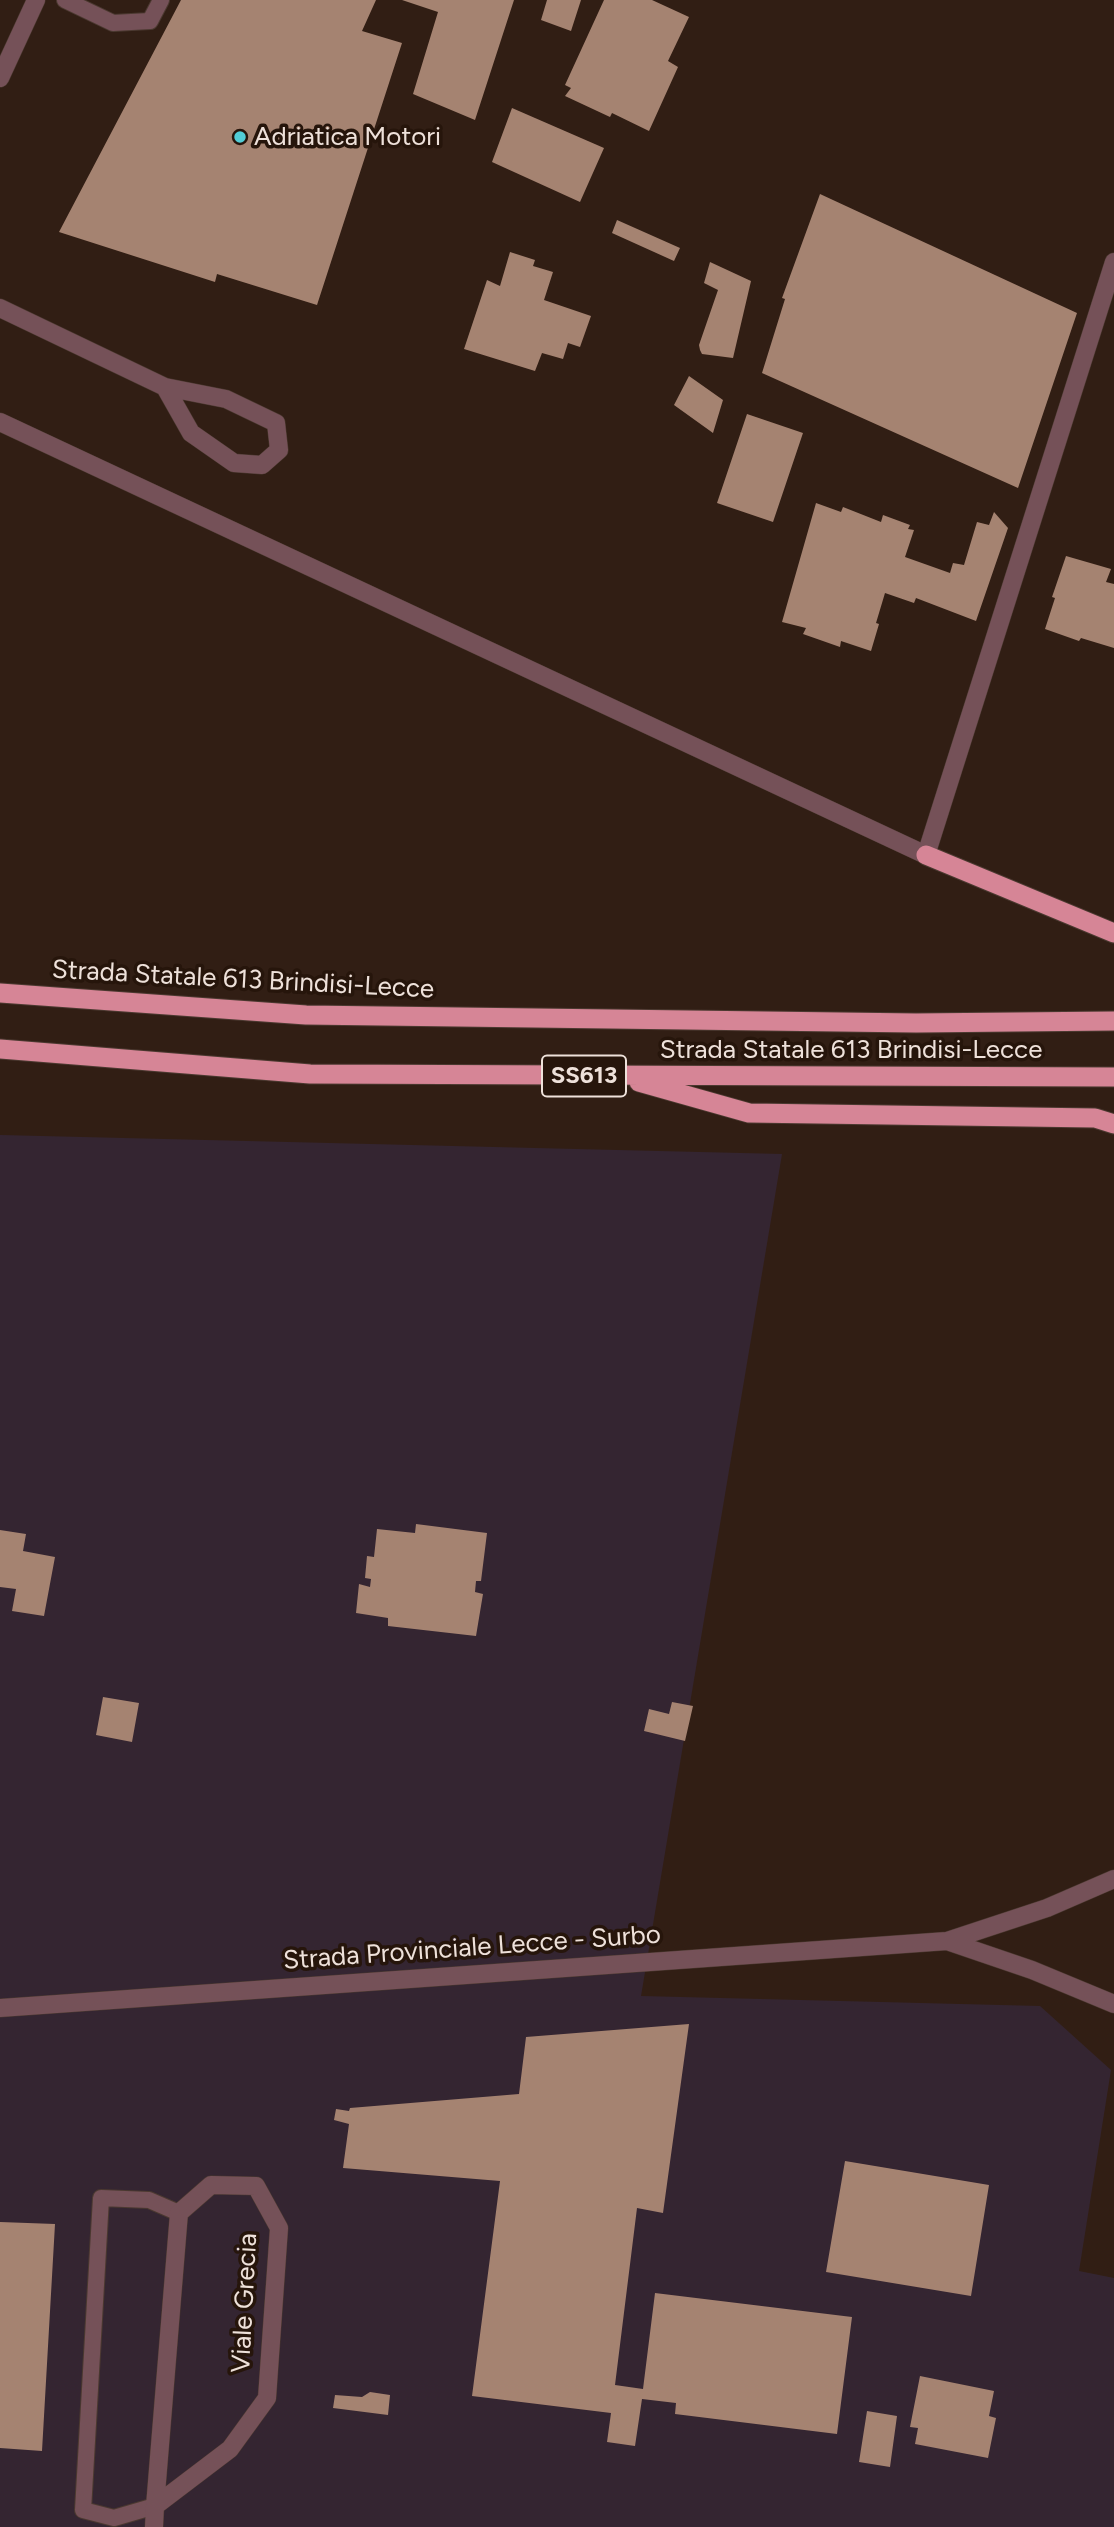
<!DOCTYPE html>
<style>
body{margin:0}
canvas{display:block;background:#311e14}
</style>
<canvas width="1114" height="2527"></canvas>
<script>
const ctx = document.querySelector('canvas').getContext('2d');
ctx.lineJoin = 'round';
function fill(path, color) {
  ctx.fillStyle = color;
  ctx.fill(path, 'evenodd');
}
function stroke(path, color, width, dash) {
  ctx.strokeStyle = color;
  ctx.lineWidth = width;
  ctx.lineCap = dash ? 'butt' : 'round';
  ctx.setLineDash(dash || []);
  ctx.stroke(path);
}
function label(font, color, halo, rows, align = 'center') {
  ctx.font = font + ' Figtree,sans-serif';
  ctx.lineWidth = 7;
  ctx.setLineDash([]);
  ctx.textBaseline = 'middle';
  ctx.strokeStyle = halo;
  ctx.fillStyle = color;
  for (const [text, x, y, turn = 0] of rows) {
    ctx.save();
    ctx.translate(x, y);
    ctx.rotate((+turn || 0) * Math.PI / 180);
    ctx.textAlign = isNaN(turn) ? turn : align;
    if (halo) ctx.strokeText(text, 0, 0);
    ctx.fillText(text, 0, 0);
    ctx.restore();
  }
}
fill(new Path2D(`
 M0 1135 782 1154 641 1996 1040 2006 1111 2070 1079 2271 1114 2278V2527H0Z`), '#342531');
fill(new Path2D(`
 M181 0H376L362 31 402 43 317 305 217 274 215 282 59 232Z
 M402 0H514L475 120 413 94 438 12Z
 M547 0H581L571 31 541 20Z
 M604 0H652L689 17 668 61 678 67 649 131 612 113 610 117 565 96 571 88 565 85Z
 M512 108 604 148 580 202 492 162Z
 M820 194 1077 313 1018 488 762 373 785 299 782 298Z
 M617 220 680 248 674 261 612 233Z
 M510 252 535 260 533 266 553 272 544 300 591 316 580 347 568 343 563 359 542 353 535 371 464 349 487 280 500 286Z
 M710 262 751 281 733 358 702 354 700 350 699 345 718 290 704 283Z
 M689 376 723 400 713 433 674 405Z
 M747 414 803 433 773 522 717 503Z
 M816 503 841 512 843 507 881 522 883 515 910 525 908 529 914 530 905 557 950 573 953 563 964 565 977 522 989 525 994 512 1008 528 976 621 916 598 914 603 885 593 876 623 879 624 871 651 841 641 840 647 803 634 806 628 782 622Z
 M1066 556 1111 569 1106 582 1114 584V648L1081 638 1079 641 1045 629 1055 598 1052 597Z
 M416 1524 487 1533 481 1581H476L475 1592 483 1594 476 1636 388 1626V1618L356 1613 359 1584 370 1587 371 1579 365 1578 367 1556 374 1557 377 1529 415 1533Z
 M0 1530 26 1534 23 1551 55 1557 44 1616 12 1611 16 1589 0 1587Z
 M103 1697 139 1703 132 1742 96 1735Z
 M672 1702 693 1706 685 1741 644 1731 649 1709 669 1714Z
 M689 2024 663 2213 637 2208 615 2385 643 2389 655 2293 852 2317 837 2434 675 2414 676 2403 642 2399 635 2446 607 2442 611 2413 472 2396 500 2181 343 2168 349 2124 334 2120 336 2109 349 2111 350 2108 519 2094 526 2037Z
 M845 2161 989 2185 971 2296 826 2272Z
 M0 2222 55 2224 42 2451 0 2448Z
 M920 2376 994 2391 989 2416 996 2418 988 2458 915 2444 918 2428 910 2427Z
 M370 2392 390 2395 388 2415 333 2408 335 2395 362 2397Z
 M867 2411 897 2416 890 2467 859 2462Z`), '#a58371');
const service = new Path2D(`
 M65 0 113 23 150 21 161 0
 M155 2506 114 2518 83 2510 101 2198 149 2200 179 2213`);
const minor = new Path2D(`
 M0 78 36 0
 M0 308 165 387 226 399 276 423 279 450 262 465 234 463 191 433 165 387
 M926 855 1114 262
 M154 2527 155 2506 179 2213 211 2185 256 2186 279 2228 267 2398 230 2449 155 2506`);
const tertiary = new Path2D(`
 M0 422 926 855
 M947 1941 1032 1970 1114 2004
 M0 2008 947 1941 1047 1908 1114 1879`);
const trunk = new Path2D(`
 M926 855 1114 933
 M0 993 306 1015 916 1023 1114 1021
 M0 1049 310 1074 1114 1077
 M639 1082 749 1113 1095 1118 1114 1124`);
stroke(service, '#4b3930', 18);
stroke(minor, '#4b3930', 19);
stroke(tertiary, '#4b3930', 19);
stroke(trunk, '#4b3930', 21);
stroke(service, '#755158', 16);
stroke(minor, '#755158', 18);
stroke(tertiary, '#755158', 18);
stroke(trunk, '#d68596', 19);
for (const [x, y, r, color] of [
 [240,137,7,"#52ccd6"]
]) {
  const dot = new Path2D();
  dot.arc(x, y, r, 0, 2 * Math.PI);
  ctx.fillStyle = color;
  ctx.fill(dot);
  stroke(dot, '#26150b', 2.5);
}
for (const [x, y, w] of [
 [584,1076,84]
]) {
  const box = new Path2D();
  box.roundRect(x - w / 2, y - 20.5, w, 41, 5);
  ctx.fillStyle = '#26150b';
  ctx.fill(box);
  stroke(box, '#eee1da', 2);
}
label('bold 24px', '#eee1da', null, [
 ["SS613",584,1076]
]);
label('26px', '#eee1da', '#26150b', [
 ["Adriatica Motori",254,137]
], 'left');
label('26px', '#eee1da', '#26150b', [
 ["Strada Statale 613 Brindisi-Lecce",243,980,3],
 ["Strada Statale 613 Brindisi-Lecce",851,1050],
 ["Strada Provinciale Lecce - Surbo",472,1948,-4],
 ["Viale Grecia",245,2303,-87]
]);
</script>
